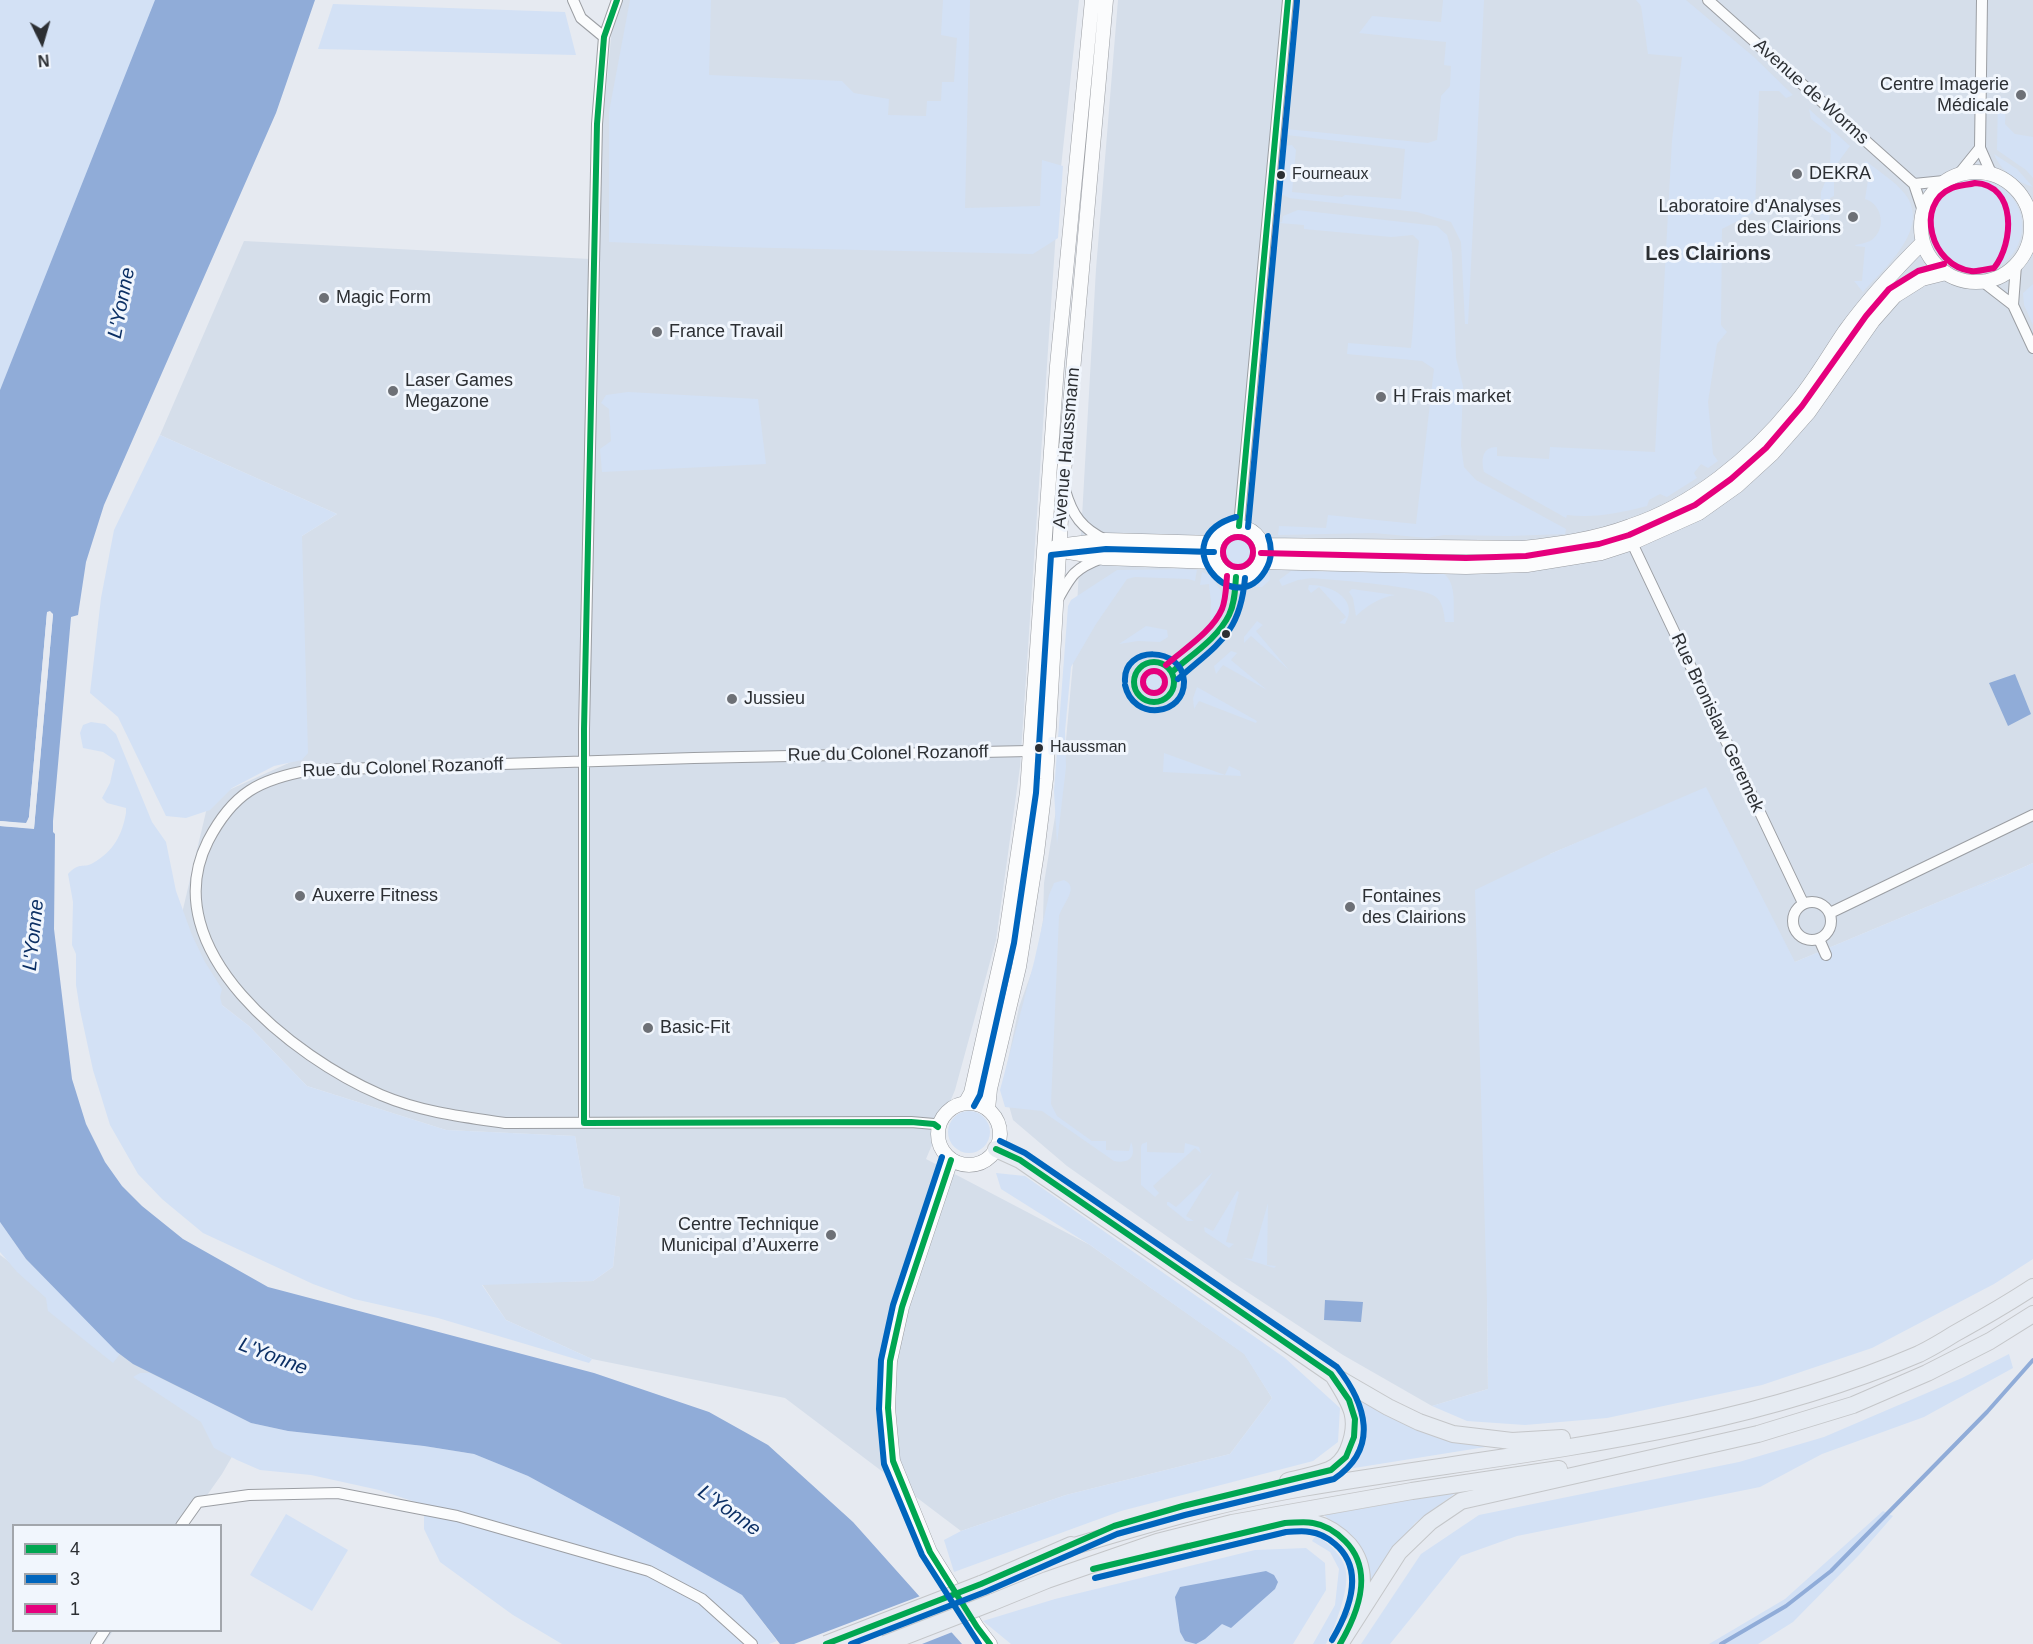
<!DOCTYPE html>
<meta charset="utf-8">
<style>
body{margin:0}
#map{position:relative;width:2033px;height:1644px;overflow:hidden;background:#e6eaf1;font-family:Arial,sans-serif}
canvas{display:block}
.legend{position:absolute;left:12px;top:1524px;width:210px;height:108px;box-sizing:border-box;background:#f1f6fd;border:2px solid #a2a6ac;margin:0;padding:8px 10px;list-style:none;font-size:18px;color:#2c2f33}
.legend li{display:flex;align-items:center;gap:12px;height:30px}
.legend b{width:30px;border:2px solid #a2a6ac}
.north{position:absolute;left:12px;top:12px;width:60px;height:60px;-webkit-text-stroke:4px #f1f6fd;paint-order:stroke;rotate:175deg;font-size:16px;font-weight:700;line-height:24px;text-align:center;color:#2c2f33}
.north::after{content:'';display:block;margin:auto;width:21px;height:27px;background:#2c2f33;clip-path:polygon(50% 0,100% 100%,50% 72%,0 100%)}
</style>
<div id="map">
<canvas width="2033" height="1644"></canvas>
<ul class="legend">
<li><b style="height:8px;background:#00a651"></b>4</li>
<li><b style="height:8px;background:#0065bd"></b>3</li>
<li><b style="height:8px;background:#e5007d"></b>1</li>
</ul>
<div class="north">N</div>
</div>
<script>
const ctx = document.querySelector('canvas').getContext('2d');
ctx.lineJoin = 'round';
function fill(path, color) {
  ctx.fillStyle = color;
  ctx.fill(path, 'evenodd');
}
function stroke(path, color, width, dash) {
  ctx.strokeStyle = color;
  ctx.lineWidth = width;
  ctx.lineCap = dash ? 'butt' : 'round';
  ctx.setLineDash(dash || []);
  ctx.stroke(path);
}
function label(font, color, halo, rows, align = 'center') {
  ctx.font = font + ' Arial,sans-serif';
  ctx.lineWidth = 6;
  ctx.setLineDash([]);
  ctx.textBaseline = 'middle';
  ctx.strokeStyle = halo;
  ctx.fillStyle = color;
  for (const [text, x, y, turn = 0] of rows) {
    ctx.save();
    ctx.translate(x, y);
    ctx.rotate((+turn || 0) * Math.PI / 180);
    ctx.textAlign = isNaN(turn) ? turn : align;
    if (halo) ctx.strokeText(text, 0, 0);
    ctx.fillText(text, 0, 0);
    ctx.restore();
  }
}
fill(new Path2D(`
 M617 0H1079L1059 186 1020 767 996 940 955 1090 926 1159 1090 1245 1245 1354 1272 1398 1230 1454 1066 1495 961 1531 785 1398 592 1359 506 1320 482 1284 593 1281 613 1267 620 1197 584 1189 575 1136 446 1130 307 1086 249 1026 222 1005 175 943 209 799 302 757V536L337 514 160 435 244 241 590 259 614 6Z
 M1118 0H2033V863L1826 955 1984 883 1795 962 1620 825 1550 854 1487 1300 1488 1389 1432 1406 1343 1355 1232 1282 1067 1166 1013 1120 1003 1084 1019 1007 1036 960 1043 920 1044 883 1064 762 1075 641 1096 269Z
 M0 1255 245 1434 222 1474 186 1525 14 1526V1630L113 1631 104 1644H0Z`), '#d5deea');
fill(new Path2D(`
 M0 0H162L0 390Z
 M630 0H711L709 75 842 81 854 93 889 99 888 115 926 116 927 101H941L942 82H954L957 38 941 35 943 0H970L965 208 1040 206 1042 160 1063 166 1058 238 1033 254 733 247 609 242V112Z
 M1443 0H1484L1470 285 1468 324H1465L1461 242 1451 222 1417 212 1289 198 1282 194 1285 146 1292 145 1296 150 1292 192 1342 197 1345 195 1401 199 1405 149 1287 135 1286 129 1428 143 1437 140 1441 96 1450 86 1451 66 1444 65 1446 42 1359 33 1372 16 1441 22Z
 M1636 0H1686L1754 57 1793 95 1786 98 1779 91H1759L1755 212 1722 229 1721 325 1727 332 1717 344 1708 402 1713 454 1718 461 1708 468 1701 464 1694 473 1697 478 1667 497 1660 494 1649 500 1647 506C1620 513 1596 518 1567 515L1566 518 1484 472C1481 459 1482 447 1497 447V456L1549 459 1550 447 1655 452 1672 140 1682 57 1648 54 1641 6Z
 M333 4 565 12 576 55 318 49Z
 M1998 97 2006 98 2005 124 2015 134 2033 137V178L2026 170 1997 150Z
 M1809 109 1850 146 1834 168V196L1830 198 1829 222H1820L1821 192 1830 170 1831 134 1811 119Z
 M1994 154 2017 169 2033 187C2017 182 2000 170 1994 154Z
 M1866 161C1878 171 1895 181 1905 194 1932 229 1883 269 1863 292L1854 281H1862L1865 247 1856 246 1855 245C1860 244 1866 243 1870 241 1887 231 1883 204 1865 199L1870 168 1863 164Z
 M1930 226a46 46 0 1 1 92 0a46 46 0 1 1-92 0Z
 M1298 210 1437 226 1447 235 1452 253 1456 358 1463 386 1461 445 1464 467 1476 480 1566 529 1565 534 1510 536 1444 535 1427 538 1374 533 1278 535 1279 526 1326 528 1328 515 1416 524 1434 369 1422 361 1347 354 1348 343 1411 348C1415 312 1415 277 1419 241L1413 235 1391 237 1304 229V225L1279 223 1282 222 1283 216Z
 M2033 284V325L2024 305 2023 293Z
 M628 392 758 399 766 464 602 472 600 449 611 441 609 409 601 403 606 395Z
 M160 435 337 514 302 536 308 753 302 760 274 766 232 788 210 810 186 818 166 816 118 717 90 693 101 598 114 530Z
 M1225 552a13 13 0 1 1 26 0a13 13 0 1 1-26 0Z
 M1183 569 1197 570 1195 581 1188 579 1135 577 1127 579 1096 624 1071 667 1065 731 1066 767 1057 844 1054 791 1068 606 1071 600 1117 570Z
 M1269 570 1270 580 1262 587H1252L1260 574Z
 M1291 571 1444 574C1457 584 1453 607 1454 622H1445C1444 613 1443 603 1436 597 1423 586 1334 580 1312 578L1298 580 1282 586 1279 580Z
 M1202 572 1211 576 1225 597 1223 606 1213 621 1210 618 1211 602 1209 584 1200 585Z
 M1309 585C1330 584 1360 599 1345 624L1339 623 1346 617 1319 587 1311 593 1308 589Z
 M1352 589 1395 595C1379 598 1368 605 1356 616L1353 598 1349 592Z
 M1257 621 1263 625 1256 631 1289 670 1251 636 1244 643V637Z
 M1146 626 1167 630 1168 637 1160 642 1138 641 1119 644Z
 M1231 651 1237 653 1231 660 1267 690 1223 665 1216 674 1214 666Z
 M1144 682a10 10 0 1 1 20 0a10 10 0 1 1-20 0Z
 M1197 687 1257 721 1256 723 1199 701 1194 709 1193 698Z
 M91 722 105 724 116 734 152 822 166 842 176 891 192 935 205 962 222 989 220 997 222 1005 249 1026 307 1086 446 1130 575 1136 584 1188 620 1197 613 1267 593 1281 482 1285 506 1320 592 1359 589 1363 438 1318 354 1299 313 1284 203 1233 162 1199 138 1174 110 1125 93 1070 80 1010 76 985V954L72 945 73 902 68 874C80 861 82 869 93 863 114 851 122 835 126 813V808L107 803 102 798 110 783 115 760 103 752 83 748 80 733 83 725Z
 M1164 753 1225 775 1229 766 1240 771 1241 776 1163 772Z
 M1706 787 1795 962 2010 872 1973 890 2033 863V1259L1994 1284 1872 1348 1762 1385 1607 1418 1525 1425 1467 1421 1432 1406 1488 1389 1487 1300 1475 890 1550 854Z
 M1064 880C1080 887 1063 903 1059 916L1051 1104 1057 1116 1092 1141H1106V1150L1129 1151 1131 1142C1137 1157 1129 1164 1114 1161L1042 1111 1005 1107 1000 1090 1034 962 1049 895 1054 883Z
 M948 1132a21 21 0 1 1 42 0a21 21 0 1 1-42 0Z
 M1147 1142V1152L1184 1153 1185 1143 1199 1147 1201 1153 1195 1148 1153 1186 1159 1193 1155 1197 1141 1185V1147L1142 1144Z
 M1213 1172 1186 1216 1194 1221H1187L1167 1205V1202H1169L1176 1207Z
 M996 1173 1025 1176 1285 1358 1340 1408 1338 1442 1313 1461 1121 1511 954 1572 944 1540 961 1531 1066 1495 1230 1454 1272 1398 1244 1354 1090 1245 1001 1189Z
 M1237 1191 1239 1192 1226 1242 1234 1244 1229 1248 1205 1232 1204 1228 1205 1227 1213 1231Z
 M1268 1203 1267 1265 1276 1266 1274 1268 1243 1258 1252 1259Z
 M0 1222 26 1259 120 1354 113 1363 48 1311 46 1298 17 1272 0 1252Z
 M2009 1354 2013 1368 1924 1417 1822 1454 1760 1487 1517 1536 1461 1556 1390 1644H1361L1421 1554 1479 1515 1739 1462 1824 1437 1962 1378Z
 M140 1373H150L251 1423 288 1431 424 1446 474 1454 528 1476 622 1527 742 1595 777 1641 769 1644H562L513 1615 440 1562 424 1529V1505L379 1490 311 1475 260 1470 237 1460 214 1448 201 1422 133 1377Z
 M1355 1395 1379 1411 1406 1424 1498 1445 1348 1469 1360 1446 1361 1436Z
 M1457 1492 1415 1523 1390 1555 1366 1590 1338 1527 1324 1515Z
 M1883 1511 1893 1516 1859 1555 1793 1622 1758 1644H1709L1785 1599Z
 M286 1514 348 1550 312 1611 250 1575Z
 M1316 1535C1349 1558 1352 1572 1340 1610 1336 1622 1332 1633 1326 1644H1313L1335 1605 1339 1569 1330 1552 1312 1541Z
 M1306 1548 1325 1563 1326 1590 1293 1644H1011L983 1621 1055 1599 1255 1550Z`), '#d3e1f5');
fill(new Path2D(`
 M155 0H315L276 113 104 505 86 562 78 615 71 617 53 821V832L55 834 54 929 72 1079 86 1124 105 1162 122 1186 142 1206 183 1239 268 1287 594 1373 709 1412 768 1445 853 1522 962 1644H780L742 1595 622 1527 528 1476 474 1454 424 1446 288 1431 251 1423 133 1364 117 1352 26 1259 0 1222V826L34 828 53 614 47 613 29 817 27 824 0 821V390Z
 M2015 674 2031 714 2008 726 1989 683Z
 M1325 1300 1363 1302 1361 1322 1324 1320Z
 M1266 1571 1274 1575 1278 1582 1275 1589 1231 1628 1222 1624 1205 1639 1196 1644 1185 1641 1180 1632 1175 1597 1180 1587Z`), '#90acd8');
fill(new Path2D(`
 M50 611 53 614 34 829 0 826V821L26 823 29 817 47 612Z
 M923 1595 955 1631 922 1644H794Z`), '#e6eaf1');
stroke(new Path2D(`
 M1721 1644 1786 1606 1831 1571 1987 1412 2033 1360`), '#90acd8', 4);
const minor = new Path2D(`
 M573 0 581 18 604 37
 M1708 0 1914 184 1923 211
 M1982 0 1980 148 1991 173
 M1959 174 1980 148
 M1914 184 1944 181
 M2016 265 2013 305 2033 348
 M1982 281 2013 305
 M1065 490C1072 515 1082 529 1106 540
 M1239 526 1288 0
 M1632 543 1803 903
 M1058 599C1071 575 1075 568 1102 558
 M1793 921a19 19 0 1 1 38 0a19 19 0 1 1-38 0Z
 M1830 913 2033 815
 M1819 939 1826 955
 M584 1123V729L597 124 604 37 617 0
 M938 1127 934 1124 911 1122 505 1123C463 1117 421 1112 381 1095 295 1058 153 950 208 841 233 793 259 779 311 770L694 758 1029 751
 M181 1526 198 1502 249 1495 338 1493 457 1516 649 1571 702 1599 752 1644
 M96 1644 105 1630`);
const tertiary = new Path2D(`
 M1921 227a55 55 0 1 1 110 0a55 55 0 1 1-110 0Z
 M1213 552a25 25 0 1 1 50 0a25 25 0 1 1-50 0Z
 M1262 545 1523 548C1559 544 1595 539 1630 526 1693 505 1751 458 1793 406 1813 383 1828 356 1845 331 1868 299 1895 270 1923 242
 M1057 546 1106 540 1214 543
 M1051 549 1104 558 1215 562
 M1261 562 1466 567 1527 565 1601 553 1632 543 1699 513 1737 486 1772 454 1809 412 1873 321 1895 296 1922 279 1946 273
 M966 1102 971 1093 1005 941 1027 792 1057 366 1092 0
 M938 1134a31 31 0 1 1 62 0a31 31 0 1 1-62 0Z
 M988 1109 990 1089 1019 967 1037 853 1046 779 1063 484 1106 0
 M951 1160 902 1307 890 1361 888 1408 893 1461 930 1552 977 1627 990 1644`);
const primary = new Path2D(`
 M996 1149 1020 1160 1331 1374 1388 1407 1419 1422 1453 1434 1512 1441 1562 1438
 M1288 1481C1301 1478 1316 1475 1329 1470 1337 1467 1345 1458 1348 1450 1361 1419 1351 1404 1334 1377
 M1196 1543C1224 1537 1288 1516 1314 1523 1329 1527 1339 1534 1349 1545 1365 1564 1364 1588 1357 1610
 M1061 1550C1141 1526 1221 1502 1303 1488 1509 1453 1724 1438 1919 1354 1931 1348 1943 1341 1954 1334 1981 1319 2007 1304 2033 1287
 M981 1584 1071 1545
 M993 1602 1047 1580 1157 1542 1232 1523 1412 1491 1559 1469
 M1340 1644 1399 1552 1430 1522 1461 1501 1758 1434 1853 1405 1927 1373 1990 1341 2033 1314`);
stroke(minor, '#9b9ea3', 12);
stroke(tertiary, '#9b9ea3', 15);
stroke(primary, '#c4c6c9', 18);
stroke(minor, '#fbfcfd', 10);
stroke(tertiary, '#fbfcfd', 14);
stroke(primary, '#e6ebf2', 16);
const primaryBridge = new Path2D(`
 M826 1644 981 1584
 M885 1644 993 1602`);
stroke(primaryBridge, '#c4c6c9', 18, []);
stroke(primaryBridge, '#e6ebf2', 16);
stroke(new Path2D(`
 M1239 526 1288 0
 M1134 682a20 20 0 1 1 40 0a20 20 0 1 1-40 0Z
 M1172 672C1191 655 1218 638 1229 615 1235 603 1235 589 1236 577
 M584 1123V729L597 124 604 37 617 0
 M584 1123 911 1122 934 1124 938 1127
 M951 1160 902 1307 890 1361 888 1408 893 1461 930 1552 977 1627 990 1644
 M1093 1569 1285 1523C1294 1523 1304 1521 1313 1523 1325 1525 1336 1532 1345 1541 1375 1571 1358 1613 1340 1644
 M826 1644 981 1584 1114 1526 1183 1506 1331 1470 1346 1457 1354 1437 1355 1419 1349 1400 1331 1374 1020 1160 996 1149`), '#00a651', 6);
stroke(new Path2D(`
 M1236 517C1162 538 1233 623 1265 571 1272 560 1272 547 1268 536
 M1248 527 1297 1
 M1178 679C1217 644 1240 635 1245 578
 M1125 685C1133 722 1185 716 1184 681 1182 646 1123 645 1125 681
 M974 1106 980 1095 1014 943 1036 793 1051 555 1106 549 1214 552
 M942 1157 893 1305 881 1360 879 1409 884 1464 922 1555 979 1644
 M1095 1578 1286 1532C1294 1532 1302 1530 1310 1532 1319 1533 1328 1538 1335 1544 1366 1570 1349 1611 1332 1640
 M851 1644 985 1592 1117 1534 1185 1515 1334 1479C1380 1448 1366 1404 1337 1367L1025 1153 1000 1141`), '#0065bd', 6);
stroke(new Path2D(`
 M1975 183C2017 185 2014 243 1994 268 1987 269 1978 272 1971 271 1931 266 1914 204 1952 188 1959 185 1968 185 1975 183Z
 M1223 552a15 15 0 1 1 30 0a15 15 0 1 1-30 0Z
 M1261 553 1466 558 1526 556 1599 544 1629 535 1695 505 1731 479 1766 448 1802 406 1866 316 1889 289 1918 271 1944 264
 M1166 665C1184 649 1212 632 1222 609 1226 599 1226 587 1227 576
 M1143 682a11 11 0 1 1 22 0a11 11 0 1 1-22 0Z`), '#e5007d', 6);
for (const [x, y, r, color] of [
 [2021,95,6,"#6d7076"],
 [1797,174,6,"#6d7076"],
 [1281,175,5,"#2c2f33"],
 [1853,217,6,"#6d7076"],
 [324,298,6,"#6d7076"],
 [657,332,6,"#6d7076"],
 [393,391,6,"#6d7076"],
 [1381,397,6,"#6d7076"],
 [1226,634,5,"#2c2f33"],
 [732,699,6,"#6d7076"],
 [1039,748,5,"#2c2f33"],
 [300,896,6,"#6d7076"],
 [1350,907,6,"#6d7076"],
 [648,1028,6,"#6d7076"],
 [831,1235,6,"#6d7076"]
]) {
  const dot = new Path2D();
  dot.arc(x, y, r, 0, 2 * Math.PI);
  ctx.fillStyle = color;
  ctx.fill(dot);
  stroke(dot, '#f1f6fd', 2);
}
label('16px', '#2c2f33', '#f1f6fd', [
 ["Fourneaux",1292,175],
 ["Haussman",1050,748]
], 'left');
label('18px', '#2c2f33', '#f1f6fd', [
 ["Centre Imagerie",2009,85,"right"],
 ["Médicale",2009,106,"right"],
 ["DEKRA",1809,174],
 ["Laboratoire d'Analyses",1841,207,"right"],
 ["des Clairions",1841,228,"right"],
 ["Magic Form",336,298],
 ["France Travail",669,332],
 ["Laser Games",405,381],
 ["Megazone",405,402],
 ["H Frais market",1393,397],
 ["Jussieu",744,699],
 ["Auxerre Fitness",312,896],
 ["Fontaines",1362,897],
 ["des Clairions",1362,918],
 ["Basic-Fit",660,1028],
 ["Centre Technique",819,1225,"right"],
 ["Municipal d’Auxerre",819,1246,"right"]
], 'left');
label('18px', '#2c2f33', '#f1f6fd', [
 ["Avenue de Worms",1811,92,42],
 ["Avenue Haussmann",1067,448,-85],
 ["Rue Bronislaw Geremek",1717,723,65],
 ["Rue du Colonel Rozanoff",888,754,-1],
 ["Rue du Colonel Rozanoff",403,768,-2]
]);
label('bold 20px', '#2c2f33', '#f1f6fd', [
 ["Les Clairions",1708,254]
]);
label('italic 20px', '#0c3065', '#f1f6fd', [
 ["L'Yonne",122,303,-79],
 ["L'Yonne",34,935,-84],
 ["L'Yonne",273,1357,21],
 ["L'Yonne",729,1511,36]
]);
</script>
